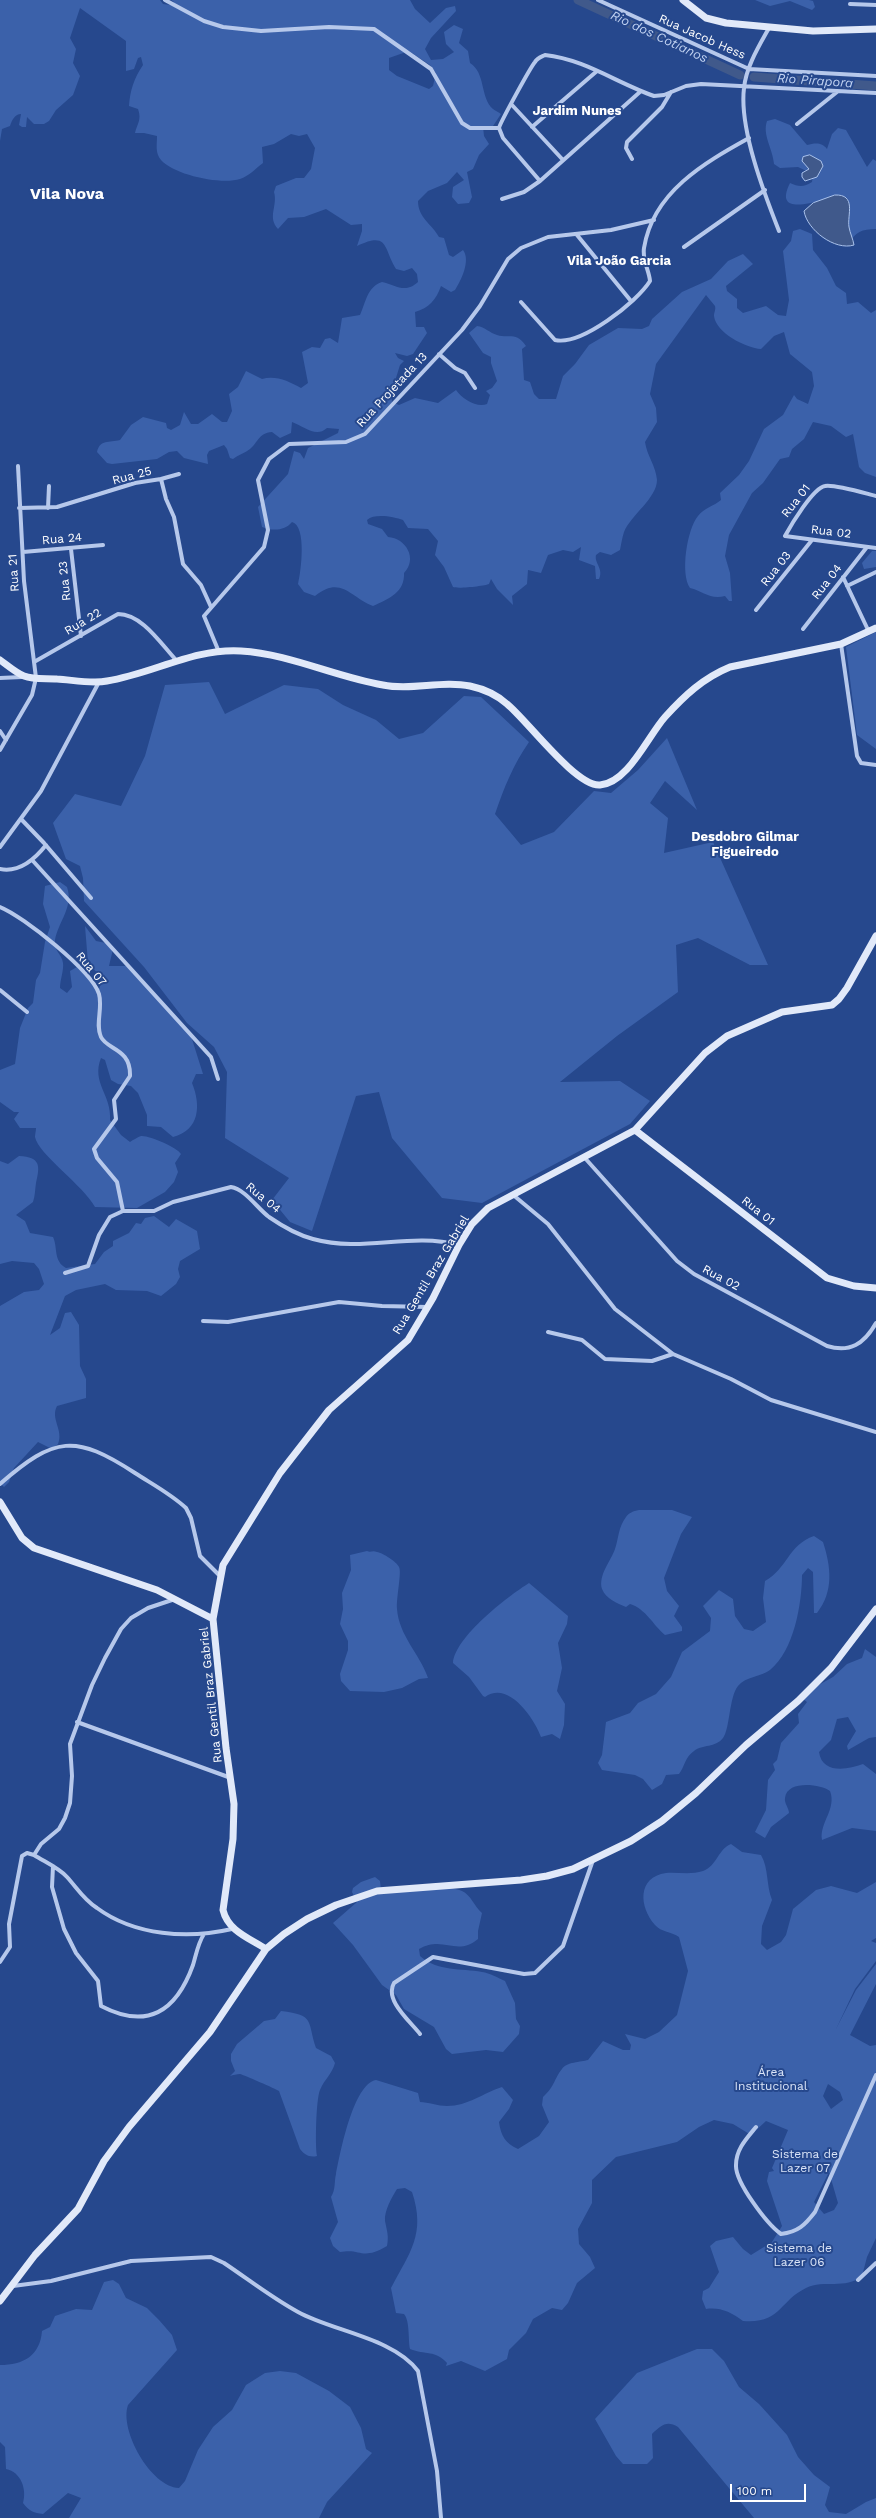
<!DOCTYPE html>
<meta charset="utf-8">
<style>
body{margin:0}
#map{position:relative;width:876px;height:2518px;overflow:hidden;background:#26488d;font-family:"Work Sans",sans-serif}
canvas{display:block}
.scale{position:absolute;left:730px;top:2484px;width:76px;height:18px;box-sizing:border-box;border:2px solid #fff;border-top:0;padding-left:5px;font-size:12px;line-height:14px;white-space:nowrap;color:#fff;-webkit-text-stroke:3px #26488d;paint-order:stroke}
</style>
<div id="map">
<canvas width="876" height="2518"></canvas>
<div class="scale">100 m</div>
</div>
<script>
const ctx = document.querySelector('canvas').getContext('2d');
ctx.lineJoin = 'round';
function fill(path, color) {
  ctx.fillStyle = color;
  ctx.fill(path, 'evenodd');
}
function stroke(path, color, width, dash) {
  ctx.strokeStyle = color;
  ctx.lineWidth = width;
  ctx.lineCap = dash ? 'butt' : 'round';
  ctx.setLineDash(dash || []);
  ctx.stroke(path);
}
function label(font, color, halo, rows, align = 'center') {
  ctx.font = font + ' "Work Sans",sans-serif';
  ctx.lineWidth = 4;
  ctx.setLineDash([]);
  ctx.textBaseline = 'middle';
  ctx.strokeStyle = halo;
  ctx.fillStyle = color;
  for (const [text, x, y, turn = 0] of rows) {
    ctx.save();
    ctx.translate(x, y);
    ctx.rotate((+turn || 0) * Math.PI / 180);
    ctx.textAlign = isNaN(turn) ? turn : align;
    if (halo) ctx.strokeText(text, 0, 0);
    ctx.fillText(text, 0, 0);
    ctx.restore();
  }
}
fill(new Path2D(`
 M0 0H160L163 4 170 5 174 2 171 0H410L415 9 430 23 446 8 455 6 456 11 431 38 425 49 431 60 443 59 454 52 446 44 444 32 454 25 463 29 459 43 468 51 470 63C486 73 480 98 493 109 495 111 499 112 501 114L493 126 483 127 484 136 489 144 479 155 473 169 467 172 472 197 469 203 458 204 452 197 453 187 464 180 457 172 447 183 428 191 418 201C418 218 432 224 439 237L444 238 449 255 453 257 463 250C471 260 461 281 455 290L451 292 441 286C436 300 429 308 415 312L416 327H424L427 333 413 354 407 356 395 353 398 358 404 361 400 365 391 394 392 402 399 405 415 398 438 403 456 390C462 399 477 408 487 404L490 395 486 391 492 388 497 381 491 363V357L483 353 469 333 477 326C485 327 490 333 497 335 509 339 516 331 526 346L522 349 524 380 530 382 534 394 539 399H556L563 376 575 364 589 345 618 328 642 329 649 326 652 319 682 292 711 279 728 261 743 254 753 264 726 286 727 291 737 299V308L743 313 766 306 778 315 786 316 789 300 783 251 791 241 793 231 800 229 812 234 813 250 827 268 836 286 846 293 847 304 858 302 871 313 876 310V477L865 473 859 467 853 434 846 437 831 426 813 422 804 439 792 449 789 457 780 459 763 483 752 493 729 535 725 556 730 573 732 601H729L725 596C710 600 703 591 690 588 680 574 687 529 698 516 704 508 714 506 721 500L720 493 739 475 749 461 764 429 783 415 794 395 797 399 808 404 814 386 812 372 790 354 784 332 774 336 761 349C746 348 716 333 714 316 714 312 716 310 715 306L706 295 656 364 650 394 656 408 657 422 645 442C647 456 656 466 657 480 657 498 631 515 624 532 622 538 621 545 620 550L611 555 600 552 596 555C594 563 604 569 599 579H596L595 566 579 560 581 547 573 552 563 550 548 555 541 573 528 570 527 584 512 596 513 605 497 589 491 579 489 584C485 586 458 589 453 587L444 567 435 555 438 541 428 529 408 528 403 520C394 517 375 513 367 520L368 524 382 529 388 537C406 538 418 559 404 573 405 592 389 599 373 606 350 597 341 575 315 596L304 592 298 584C301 572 307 526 292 522 285 531 272 531 262 527L258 507 288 474 294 451 300 453 304 459 308 448 338 433 339 429 327 428C316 438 305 427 292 422L291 433 280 438 272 432C258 433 258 443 250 449 245 453 238 455 233 459L230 458 227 449 224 445 209 451 207 455 208 464 184 458 177 451 169 452 157 459 112 464 107 463 97 452C100 439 109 443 120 440L131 425 143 417 166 423 167 428 171 430 180 425 184 412 191 424H198L212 414 222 422H227L232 411 229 394 238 387 246 371 262 379C275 375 289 381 301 388L308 383 302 352 312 347 320 348 325 339 330 338 338 343 342 318 360 315C366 302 367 287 382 282 396 285 405 294 418 282L417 274 412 268 404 271 396 269C383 248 389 231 357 246L362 231V224L351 225 326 209 304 217 288 218 278 229C267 217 278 206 274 192L276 186 296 178H304L311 169 315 148 307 134 299 136 291 134 274 144 262 147 263 163C255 169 249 176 240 179 221 185 174 175 161 160 155 153 157 145 157 136L144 133H135C137 124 142 120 138 109L129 106C130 91 134 78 143 65L141 57 138 58 134 69 126 71V41L80 8 70 38 76 49 73 63 80 76 73 95 56 110 49 121 44 124H34L27 117 26 127H22L19 125 21 114C15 114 12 120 10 126L2 129 0 141ZM409 51 430 65 436 73 433 86 429 89 397 76 389 70V58Z
 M755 0H809L813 1 815 7 812 10 790 1 770 6Z
 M775 119 790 125 807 145C815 143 822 142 827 149L832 134 838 128 846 130 867 167 873 159 876 161V229C862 229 855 232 849 244L843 196C830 195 770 223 790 183 799 187 804 187 812 182L813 174 798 167 780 168 774 164C773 149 762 135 767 121Z
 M872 551H876V567L864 569 862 563Z
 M876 632V749L857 735 846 647Z
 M209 682 225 714 284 685 318 689 343 705 376 720 399 739 423 733 464 696 481 697 529 742C513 765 504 788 495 814L521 845 554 832 594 791 611 793 638 770 667 738 697 810 665 781 650 803 668 818 664 853 713 842 768 965H750L698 938 676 945 678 992 617 1036 560 1082 620 1081 650 1101 630 1124 482 1203 442 1198 392 1138 379 1092 356 1096 312 1231 290 1222 272 1200 289 1178 225 1138 227 1072 214 1047 187 1023 144 967 84 901 83 878 80 866 66 859 53 823 75 794 121 806 145 756 165 685Z
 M60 882 67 887C74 907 58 922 55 940 53 950 62 954 63 963 64 970 60 980 60 988L67 993 72 987 70 971 77 967 99 989 102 978 88 963 85 926 96 941 106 943 113 949 109 966H126L136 972 191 1036 203 1074H196L192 1083C201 1105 200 1130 173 1137L161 1127 147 1126V1115L138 1093 131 1086 118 1084 111 1080 105 1060 101 1058C91 1083 112 1095 110 1120L121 1135 130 1142C133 1140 138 1137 141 1136 149 1135 178 1148 181 1154L175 1163 178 1172 174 1182 165 1192 137 1208 95 1207C84 1186 38 1154 35 1137 35 1134 36 1131 36 1128H20L14 1119 19 1112H14L0 1102V1070L15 1064 20 1028 28 1008 33 1003 36 980 40 973 45 942 50 927 43 904 45 886Z
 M19 1156C41 1157 40 1166 36 1183 35 1190 35 1196 33 1202L16 1215 25 1221 30 1233 53 1237C58 1247 53 1261 66 1268L95 1264 104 1252 113 1246V1241L129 1233 136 1223 141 1224 145 1218 154 1216 169 1227 176 1219 197 1231 200 1249 180 1261 178 1269 180 1277 176 1284 161 1296 147 1291 116 1290 105 1284 76 1290 65 1296 50 1335 60 1328 65 1313 71 1312 79 1325 80 1366 86 1379V1398L57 1406C50 1419 64 1430 58 1444L52 1449 38 1442 14 1468 9 1482 4 1487 0 1483V1306L24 1292 39 1290 44 1284 39 1269 34 1263 12 1261 0 1264V1161L8 1164Z
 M639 1510H672L692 1517 681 1534 664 1578 667 1591 679 1606 674 1616 682 1627V1631L665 1635C653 1625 646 1609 630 1604L626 1607C617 1603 606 1599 602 1589 598 1575 611 1561 615 1549 619 1537 618 1528 626 1517 629 1513 633 1511 639 1510Z
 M814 1536 823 1542C831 1567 834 1591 817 1613H814L813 1572 808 1568 802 1575C802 1603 794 1651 770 1670 761 1677 746 1676 738 1686 729 1697 730 1729 723 1738 715 1748 703 1744 694 1751 685 1757 685 1766 679 1774L666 1775 662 1784 652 1790 643 1779 635 1775 602 1770 598 1763 602 1755 606 1722 630 1713 638 1703 656 1694 671 1677 682 1652 710 1631 711 1618 703 1606 719 1590 733 1599 735 1616 744 1629 753 1631 766 1622 763 1598 765 1581C788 1568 788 1545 814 1536Z
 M367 1551C371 1553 372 1550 377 1552 383 1553 397 1562 399 1567 402 1572 396 1598 397 1609 399 1636 420 1654 428 1678L419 1679 402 1688 384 1692 350 1691 341 1681 340 1674 348 1650V1641L340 1624 343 1609 342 1593 351 1570 350 1555Z
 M529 1583 568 1616 567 1624 558 1643 562 1668 557 1691 565 1704 564 1725 560 1739 552 1734 541 1737C534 1718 508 1680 485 1697L483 1696 469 1677 453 1663C455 1637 507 1597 529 1583Z
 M865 1649 876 1657V1737L869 1738 848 1750 847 1746 856 1731 848 1717 837 1719 831 1740 819 1752C822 1774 847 1770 863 1764L876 1774V1831L852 1828 822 1840C819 1823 837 1809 830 1791 820 1784 787 1780 785 1798 784 1803 789 1808 789 1813L771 1827 765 1838 755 1832 766 1810 768 1780 775 1770 773 1764 777 1760 781 1743 799 1723 798 1714 807 1702 803 1699 806 1692 833 1677 847 1664 862 1658Z
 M731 1844 742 1852 761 1855C769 1869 766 1885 772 1900L762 1926 761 1944 767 1950 781 1942 786 1935 793 1909 816 1890 831 1886 857 1893 876 1882V1938L871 1941 876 1943V1961L855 1989 836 2029 856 1990 876 1964V1984L850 2035 870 2046 876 2045V2238L867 2257 862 2276C845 2290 824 2279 806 2288 779 2301 781 2324 743 2321 731 2312 720 2307 706 2309L702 2299 703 2291 709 2288 719 2272 710 2246 716 2241 733 2237 743 2249 751 2255 772 2242 782 2226 767 2181 769 2172 774 2171 772 2168 788 2130 766 2121 751 2135 733 2124 714 2120 699 2127 677 2142 616 2157 592 2180V2203L578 2229 579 2244 590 2257 595 2268 577 2283 568 2303 562 2310 552 2308 533 2319 526 2333 509 2350 507 2359 485 2371 461 2361 446 2366 447 2363C436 2350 425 2355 410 2349 408 2339 410 2321 404 2314L396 2313 391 2288C410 2252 426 2234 412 2192L405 2188 397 2189C392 2197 384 2211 385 2221 387 2231 389 2236 387 2246 361 2261 362 2248 340 2252L333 2246 330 2238 338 2222 331 2197C336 2189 334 2182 336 2174 340 2154 353 2084 376 2080L418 2093 420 2102C428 2102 438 2106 447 2106 468 2106 483 2093 502 2087L513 2100 509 2109 499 2122C501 2136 505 2143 518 2149L539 2136 549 2122 542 2105 543 2097C555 2086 554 2079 562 2069 566 2062 581 2062 588 2060L603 2041 623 2050H630L631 2045 625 2034 645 2039 659 2032 677 2015 688 1971 679 1937C672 1932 661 1932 655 1925 639 1907 637 1877 666 1873 678 1872 691 1875 703 1871 716 1867 719 1848 731 1844ZM828 2084 840 2092 843 2100 831 2109 823 2096ZM829 2172 838 2203 834 2210 824 2214 814 2202Z
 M375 1877 380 1881 381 1890C400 1889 446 1884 462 1891 471 1895 474 1906 482 1913L478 1931V1939C456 1957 444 1935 419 1949L420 1956C438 1972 461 1968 482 1972 490 1973 498 1978 505 1981L515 2003 516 2019 520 2026 519 2034 503 2052 486 2050 452 2054 446 2049 434 2027 404 2009 396 1995 382 1985 353 1945 333 1923 357 1902 352 1892 353 1888 361 1882Z
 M281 2011C316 2015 307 2022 316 2048L331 2056 335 2063C332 2074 324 2080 320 2090 316 2099 315 2146 317 2156 309 2158 304 2154 300 2149L279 2091C276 2089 244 2075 240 2074 237 2074 233 2075 230 2076L235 2071 231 2061V2054L237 2044 264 2021 275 2019Z
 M113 2280 119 2284 126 2298 147 2308 159 2320 172 2335 177 2350 128 2405C119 2430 151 2487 179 2488L185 2481 198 2450 213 2427 232 2410 246 2385 265 2373 280 2371 296 2373 329 2391 350 2407 361 2428 366 2449 372 2453 327 2502 319 2518H69L81 2498 68 2493 43 2514C34 2513 29 2511 23 2503 27 2489 21 2472 6 2469L5 2447 0 2442V2365C23 2365 40 2356 42 2331L50 2327 55 2316 76 2309 92 2310 104 2282Z
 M697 2349H712L724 2361 739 2387 759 2404 787 2435 798 2457 814 2475 830 2487 825 2505 829 2512 846 2514 866 2502 876 2498V2518H754L678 2427C667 2420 661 2425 652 2434L653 2458 647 2464H623L616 2456 595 2419 637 2373Z`), '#3b61aa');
const water = new Path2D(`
 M810 155 821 161 823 166 817 177 805 181 802 177V173L809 169 802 161 803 157Z
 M835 195C857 194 847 215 849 227 850 233 853 239 854 245 835 251 807 230 804 211L813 203Z`);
fill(water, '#40598b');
stroke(water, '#aac2eb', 1);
stroke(new Path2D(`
 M578 0 740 75
 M754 77 876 86`), '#40598b', 9);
stroke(new Path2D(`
 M165 0 204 21 223 27 261 31 329 27 374 29 431 69 462 123 470 128H499C500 123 530 68 535 62 537 58 541 57 545 55 584 59 617 83 654 96L664 95 686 86 701 84 876 93
 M598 0 749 69 876 76
 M850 4 876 5
 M769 28C759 46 746 67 744 88 739 128 764 193 779 231
 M512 105 563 160
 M797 124 837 92
 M532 127 597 71
 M499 128 503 138 540 181
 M632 159 626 148 627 142 662 107 671 92
 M502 199 524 192 540 181 641 91
 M577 235 631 301
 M684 247 765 190
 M521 302 555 340C581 346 637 302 650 281 649 270 642 260 644 248 653 192 704 163 749 138
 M439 354 455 368 465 373 475 388
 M161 479 179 474
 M876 496C864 493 834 484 825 486 813 488 791 525 785 536L876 548
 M19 508 57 507 135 483 161 479 166 499 174 517 183 564 201 585 211 607
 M48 508 49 486
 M71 549 81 636
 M23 552 103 545
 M843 577 869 632
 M847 586 876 572
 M756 610 812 540
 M803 629 867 547
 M841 644 857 756 861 763 876 765
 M219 652 204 616 264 547 268 530 258 480 269 459 289 444 346 442 365 434 462 330 480 306 508 259 521 248 548 237 611 230 654 220
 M34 662 118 614C142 614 161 644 176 660
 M0 678 22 677
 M0 731 6 740
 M0 750 32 695 36 678 24 581 18 466
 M21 819 44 843 91 898
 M0 847 41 791 99 682
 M33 861 211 1057 218 1079
 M0 869C20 873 35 859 46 845
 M0 907C23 916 92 971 99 994 103 1008 95 1024 101 1037 107 1050 131 1048 130 1076L114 1100 116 1119 94 1149 97 1158 117 1182 123 1211
 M0 990 27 1012
 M584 1157 677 1261 694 1274 827 1346C850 1353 864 1344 876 1323
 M512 1194 548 1224 615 1309 673 1354 731 1379 771 1400 876 1432
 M65 1273 88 1266 99 1235 110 1217 123 1211H154L173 1202 231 1187C245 1189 258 1209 269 1217 282 1226 298 1235 313 1239 364 1253 409 1232 459 1245
 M203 1321 228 1322 339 1302 382 1306 428 1307
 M548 1332 582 1340 605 1359 652 1361 673 1354
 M0 1484C55 1436 75 1434 135 1473 152 1484 171 1494 186 1508L191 1518 200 1556 219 1575
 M77 1722 231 1778
 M34 1855C45 1862 59 1868 67 1877 77 1888 84 1900 97 1908 135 1936 188 1939 232 1929
 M53 1866 52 1887 64 1929 76 1953 98 1981 101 2006C147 2030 176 2012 193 1965 196 1955 198 1943 204 1934
 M0 1962 10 1947 9 1924 22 1856 27 1853 34 1855 41 1844 59 1829 65 1818 70 1803 72 1776 70 1744 92 1685 105 1658 121 1629 131 1618 148 1608 175 1599
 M420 2034C410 2021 384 2000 394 1983L433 1957 524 1974 535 1973 563 1946 593 1860
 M756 2127C747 2138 736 2149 736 2165 735 2182 767 2224 781 2234 798 2232 805 2225 815 2212L876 2075
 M858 2280 876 2263
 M13 2286 51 2281 131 2261 211 2257 224 2263C248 2279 272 2298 298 2312 332 2331 394 2338 418 2371L437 2471 441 2518`), '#b6c8eb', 4);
stroke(new Path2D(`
 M683 0 706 18 726 23 813 31 876 29
 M0 660C7 665 16 673 24 676 34 680 47 678 57 679 73 680 92 684 107 681 152 674 194 648 241 651 290 654 335 677 383 685 412 691 441 680 470 686 484 689 497 695 507 704 526 719 576 787 600 785 628 783 648 736 665 717 684 696 703 678 730 667L841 644 876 628
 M635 1130 827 1278 854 1286 876 1288
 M0 1502 22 1538 34 1548 157 1590 213 1619
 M266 1949C249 1938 228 1931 223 1910L233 1839 234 1804 226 1748 213 1619 223 1565 280 1473 329 1410 408 1340 433 1298 459 1245 472 1224 488 1208 635 1130 705 1053 727 1036 782 1012 832 1005 839 999 847 988 876 936
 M0 2301 35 2255 78 2209 104 2161 129 2127 210 2032 266 1949 284 1934 307 1919 336 1905 377 1891 521 1880 547 1876 573 1869 631 1841 662 1821 696 1793 746 1745 798 1701 831 1668 876 1609`), '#e1e9f9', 7);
label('12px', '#fff', '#26488d', [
 ["Rua Jacob Hess",702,37,24],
 ["Rua Projetada 13",392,390,-47],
 ["Rua 25",132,476,-15],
 ["Rua 01",796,501,-52],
 ["Rua 02",831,532,7],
 ["Rua 24",62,539,-5],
 ["Rua 03",776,569,-52],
 ["Rua 21",14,573,-94],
 ["Rua 23",65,581,-96],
 ["Rua 04",827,582,-52],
 ["Rua 22",83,622,-31],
 ["Rua 07",91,969,50],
 ["Rua 04",263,1198,39],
 ["Rua 01",758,1211,38],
 ["Rua Gentil Braz Gabriel",431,1275,-59],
 ["Rua 02",721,1278,28],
 ["Rua Gentil Braz Gabriel",211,1695,-96]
]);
label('12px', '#dbe5f8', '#26488d', [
 ["Área",771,2072],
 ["Institucional",771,2086],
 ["Sistema de",805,2154],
 ["Lazer 07",805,2168],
 ["Sistema de",799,2248],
 ["Lazer 06",799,2262]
]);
label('italic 13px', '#c2d3f2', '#26488d', [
 ["Rio dos Cotianos",659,37,25],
 ["Rio Pirapora",815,81,4]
]);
label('bold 13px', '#fff', '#26488d', [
 ["Jardim Nunes",577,111],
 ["Vila João Garcia",619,261],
 ["Desdobro Gilmar",745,837],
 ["Figueiredo",745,852]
]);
label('bold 16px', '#fff', '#26488d', [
 ["Vila Nova",67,194]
]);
</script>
